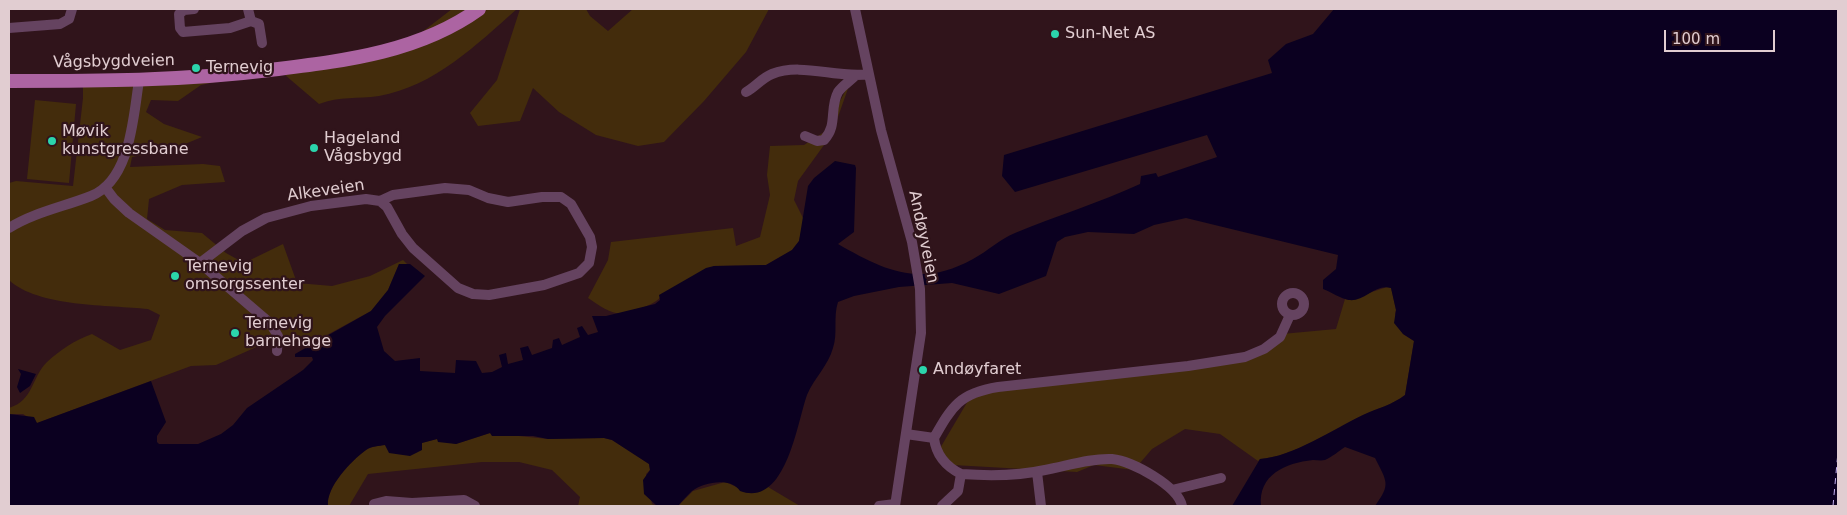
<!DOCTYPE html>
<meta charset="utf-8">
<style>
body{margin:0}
#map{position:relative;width:1847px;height:515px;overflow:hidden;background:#30141b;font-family:"DejaVu Sans",sans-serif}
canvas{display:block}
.frame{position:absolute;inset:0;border:10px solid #e1cdd1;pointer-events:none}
.scale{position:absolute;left:1664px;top:30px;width:111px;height:22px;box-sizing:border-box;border:2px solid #e1cdd1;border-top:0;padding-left:6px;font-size:15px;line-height:18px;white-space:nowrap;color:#e1cdd1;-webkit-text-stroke:4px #30141b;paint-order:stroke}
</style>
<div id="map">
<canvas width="1847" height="515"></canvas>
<div class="frame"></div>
<div class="scale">100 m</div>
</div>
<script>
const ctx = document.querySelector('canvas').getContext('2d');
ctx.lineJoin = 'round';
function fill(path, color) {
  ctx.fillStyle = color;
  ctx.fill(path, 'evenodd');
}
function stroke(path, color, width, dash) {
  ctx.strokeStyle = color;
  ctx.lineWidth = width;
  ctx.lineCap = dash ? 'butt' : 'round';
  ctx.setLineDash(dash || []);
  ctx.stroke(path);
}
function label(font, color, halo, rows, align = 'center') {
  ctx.font = font + ' "DejaVu Sans",sans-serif';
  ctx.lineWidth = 4.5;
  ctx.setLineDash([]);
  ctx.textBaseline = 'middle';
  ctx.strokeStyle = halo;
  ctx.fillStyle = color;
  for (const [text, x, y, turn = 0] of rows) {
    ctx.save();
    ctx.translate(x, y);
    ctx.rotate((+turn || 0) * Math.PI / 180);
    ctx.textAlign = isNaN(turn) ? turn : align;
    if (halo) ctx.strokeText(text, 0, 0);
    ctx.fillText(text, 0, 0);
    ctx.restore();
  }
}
fill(new Path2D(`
 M452 9H517C476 45 435 86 379 96 357 99 340 96 319 104L285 75 244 76 201 85 178 101 151 100 146 112 164 124 202 137 168 151 132 157 130 167 203 164 220 166 225 182 182 185 149 199 147 219 165 230 202 233 226 253 244 263 283 244 297 283 332 286 370 276 403 260 407 264H399L388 290 371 311 316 341 279 337 216 365 191 366 37 423 23 414H9V408C34 400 31 378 47 362 60 350 75 340 92 334L120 350 151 340 160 315 148 309C110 305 37 307 9 280V183L16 181 73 186 83 98V76L286 66 413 39Z
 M520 9H586L590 16 608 31 633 9H769L746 52 704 101 664 142 638 146 596 135 559 112 533 88 520 121 478 126 470 113 497 80Z
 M851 80 832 134 798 181 794 200 804 220 799 241 792 250 766 265 714 266 661 296C658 304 624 316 616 313 606 311 596 303 588 298L608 260 611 242 733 228 736 246 760 237 770 195 767 175 770 146 804 145 824 132Z
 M35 100 76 104 69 183 27 179Z
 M1387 287 1391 288 1396 310 1395 314 1403 334 1414 341 1405 395C1392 405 1378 408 1363 415 1334 429 1292 457 1260 459L1258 461 1220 434 1185 429 1152 449 1134 470 1094 465 1077 472 953 465 939 450 972 394 1150 370 1264 350 1282 334 1336 329 1345 299 1348 300Z
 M490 433 548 439 604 438 612 440 649 464 650 470 646 474 652 504 657 506H578L580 497 552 470 519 462H482L368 474 349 506H328C326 487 351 461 366 450 371 446 379 446 385 445L388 450H422L421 443 437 439 456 444Z
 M725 482C748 490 742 499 768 487L800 506H678L693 491Z`), '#432c0c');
fill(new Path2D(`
 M1334 9H1838V506H1375C1391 484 1387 482 1375 458L1345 447C1339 451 1332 457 1325 460 1321 461 1317 460 1313 460 1285 463 1258 475 1261 506H1232L1260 459C1292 457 1334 429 1363 415 1378 408 1392 405 1405 395L1414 341 1403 334 1394 323 1396 310 1391 288C1376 283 1364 302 1349 300 1341 299 1331 292 1323 289V280L1336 269 1338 255 1186 218 1154 225 1134 234 1088 232 1065 237 1057 242 1046 276 999 294 952 283 899 287 854 296 838 302C833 317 838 334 833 348 828 366 814 378 807 395 797 423 786 508 740 491 731 477 704 482 692 491 687 496 682 501 678 506H657L644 494 643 480 650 470 649 464 612 440 604 438 548 439 533 436H492L490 433 456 444 438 442 437 439 422 443V450L410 456 389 453 385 445C379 446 371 446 366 450 351 461 326 487 328 506H9V414L34 417 37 423 151 381 166 422 157 436V442L159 444H198L221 434 233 425 247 408 303 370 313 360 312 357H295V354L371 311 388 290 399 264H410L425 276 385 316 377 327 384 351 395 361 420 358V371L455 373 456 360 476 361 482 373 492 372 502 367 499 355 506 353 508 364 523 360 520 348 528 346 532 355 552 348 553 340 559 338 562 345 580 337 577 328 582 326 588 335 598 332 592 316H606L655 304 660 300 659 295 706 268 714 266 766 265 792 250 799 241 808 186 814 178 835 161 855 165 856 168 854 232 838 244C885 271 921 288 973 259 988 251 1000 239 1015 233 1056 216 1099 203 1140 184L1141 176 1156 173 1158 177 1217 157 1207 135 1015 192 1002 176 1004 155 1272 73 1268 60 1286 44 1313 34Z
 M18 369 36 374 30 386 20 393 17 387 21 374Z`), '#0b0020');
stroke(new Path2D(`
 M1833 506 1838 452`), '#c7b3f4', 1, [6, 5]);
stroke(new Path2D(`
 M194 9 184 10 179 14 180 28 183 32 230 28 251 21 259 24 262 43
 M248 9 251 21
 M855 9 881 130 912 242 920 289 921 333 895 506
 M9 28 60 24 69 19 72 9
 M746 92C755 87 762 78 772 74 802 62 838 79 869 74
 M805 136 817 141 824 140C838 125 829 109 838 92 842 86 849 82 855 76
 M105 187 114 199 129 213 200 263 270 323 278 336 277 351
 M9 228C35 212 63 207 91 196 131 180 133 117 139 81
 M200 263 242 231 266 218 311 206 366 199 380 201 387 207 402 234 413 248 458 288 473 294 489 295 544 285 579 273 589 263 592 247 590 237 571 204 561 197H542L508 202 488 198 469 190 445 188 393 195 380 201
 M1282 304a11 11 0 1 1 22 0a11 11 0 1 1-22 0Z
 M906 434 934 438C936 455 947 467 961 474 989 476 1018 476 1045 470 1067 466 1090 458 1112 459 1132 461 1178 486 1182 506
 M934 438C952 406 960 393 998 387L1188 366 1245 357 1264 349 1280 337 1290 315
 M1037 472 1041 506
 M1172 490 1221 478
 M374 504 386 501 412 503 464 500 475 506
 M879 506 895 504
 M942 506 958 491 961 474`), '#654360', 10);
stroke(new Path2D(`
 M9 81C98 81 181 81 270 70 342 61 418 53 479 9`), '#ac64a2', 14);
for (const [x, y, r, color] of [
 [1055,34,5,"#2bd5ac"],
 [196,68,5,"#2bd5ac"],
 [52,141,5,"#2bd5ac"],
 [314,148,5,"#2bd5ac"],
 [175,276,5,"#2bd5ac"],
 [235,333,5,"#2bd5ac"],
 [923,370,5,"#2bd5ac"]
]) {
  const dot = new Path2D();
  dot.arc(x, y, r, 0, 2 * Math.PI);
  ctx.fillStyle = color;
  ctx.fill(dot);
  stroke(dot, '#30141b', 2);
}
label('16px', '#e1cdd1', '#30141b', [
 ["Sun-Net AS",1065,34],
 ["Ternevig",206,68],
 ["Møvik",62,132],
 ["kunstgressbane",62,150],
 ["Hageland",324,139],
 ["Vågsbygd",324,157],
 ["Ternevig",185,267],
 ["omsorgssenter",185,285],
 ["Ternevig",245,324],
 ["barnehage",245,342],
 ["Andøyfaret",933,370]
], 'left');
label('16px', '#e1cdd1', '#30141b', [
 ["Vågsbygdveien",114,62,-1],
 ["Alkeveien",326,191,-8],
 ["Andøyveien",923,237,78]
]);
</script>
